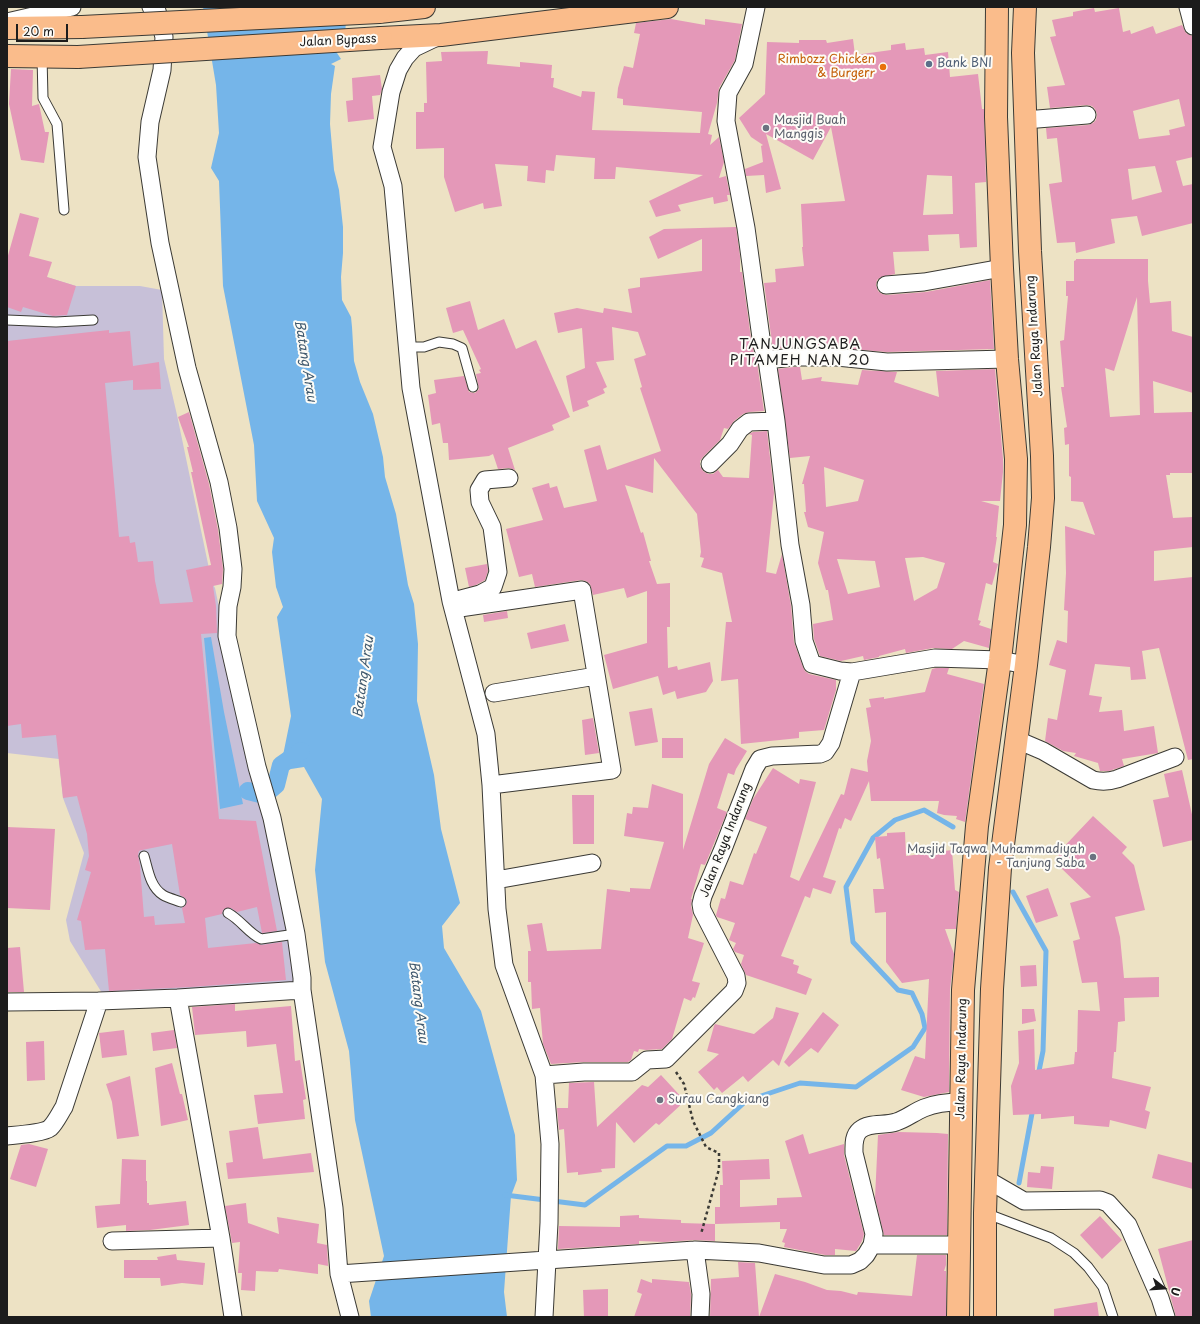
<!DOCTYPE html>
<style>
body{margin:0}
#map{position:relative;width:1200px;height:1324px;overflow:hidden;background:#ede2c4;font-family:"Playpen Sans",sans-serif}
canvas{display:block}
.frame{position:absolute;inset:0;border:8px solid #1c1c1c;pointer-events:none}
.north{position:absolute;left:1144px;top:1268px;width:40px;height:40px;-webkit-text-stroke:3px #fdfcf7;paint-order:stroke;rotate:107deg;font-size:11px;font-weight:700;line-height:16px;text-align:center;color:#1c1c1c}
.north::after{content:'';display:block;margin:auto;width:14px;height:18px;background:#1c1c1c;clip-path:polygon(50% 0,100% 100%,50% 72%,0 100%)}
.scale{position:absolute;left:16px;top:24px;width:52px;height:18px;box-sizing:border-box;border:2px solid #1c1c1c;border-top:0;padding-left:5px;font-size:12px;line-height:14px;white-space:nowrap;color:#1c1c1c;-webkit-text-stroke:3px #fdfcf7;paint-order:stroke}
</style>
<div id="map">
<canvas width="1200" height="1324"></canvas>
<div class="frame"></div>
<div class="north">U</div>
<div class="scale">20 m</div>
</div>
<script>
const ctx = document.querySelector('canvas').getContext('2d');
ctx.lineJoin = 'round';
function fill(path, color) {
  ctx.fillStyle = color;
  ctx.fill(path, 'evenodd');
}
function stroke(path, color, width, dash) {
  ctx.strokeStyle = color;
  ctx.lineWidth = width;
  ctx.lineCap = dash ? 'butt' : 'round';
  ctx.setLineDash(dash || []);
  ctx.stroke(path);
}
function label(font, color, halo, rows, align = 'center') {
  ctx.font = font + ' "Playpen Sans",sans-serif';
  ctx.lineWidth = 4;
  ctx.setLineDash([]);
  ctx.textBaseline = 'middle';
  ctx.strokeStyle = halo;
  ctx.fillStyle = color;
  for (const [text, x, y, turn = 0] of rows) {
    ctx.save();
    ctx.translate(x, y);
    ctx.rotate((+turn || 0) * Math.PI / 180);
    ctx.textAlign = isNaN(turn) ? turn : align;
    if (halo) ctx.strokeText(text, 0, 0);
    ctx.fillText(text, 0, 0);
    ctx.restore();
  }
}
fill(new Path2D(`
 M7 265 76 286H140L162 290 164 359 177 415 212 583 215 588 298 983 105 998 70 941 66 920 84 853 63 798 59 759 7 753Z`), '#c7c0d8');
fill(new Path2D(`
 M203 7H347L345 35 335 50 341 59 331 64 335 66 331 94 330 124 334 170 339 190 343 227V253L341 277 342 300 351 317 352 327 354 361 360 382 373 414 383 457 385 477 396 514 408 585 414 604 418 644 417 701 434 775 441 829 460 903 442 926 444 948 481 1011 515 1135 517 1180 511 1196 504 1292 507 1317H371L369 1301 384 1256 355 1120 349 1051 325 962 315 870 322 799 304 767 291 769 293 757 281 765 291 716 277 617 283 607 276 587 272 552 274 538 257 501 254 445 223 286 219 181 211 168 219 133 216 85Z
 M211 637 224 712 243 804 220 809 204 638Z`), '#75b5e9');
stroke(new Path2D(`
 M1013 892 1046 951 1043 1051 1038 1076
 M1019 1183 1033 1108
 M505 1195 585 1205 667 1146H686L711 1133 746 1101 800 1083 856 1087 913 1047 925 1028 922 1014 912 993 898 990 853 942 846 887 873 838 895 820 924 810 953 827`), '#75b5e9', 5);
stroke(new Path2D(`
 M248 791 264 795
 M269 791 276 785 281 765 301 751`), '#75b5e9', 18);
fill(new Path2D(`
 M1094 8 1095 12 1119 8 1123 32 1130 30 1131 34 1153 26 1156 34 1182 25 1186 33 1192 36 1193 39V157L1176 161 1183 186 1193 184V223L1142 236 1137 216 1111 219 1115 243 1076 253 1075 242 1057 243 1049 184 1062 182 1057 138 1047 139 1046 128 1088 125 1093 123 1096 120 1097 114 1095 109 1092 106 1087 105 1050 108 1047 87 1065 85 1050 37 1056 36 1052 20 1073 16V12ZM1179 99 1185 126 1169 130 1170 135 1139 139 1133 111ZM1155 166 1162 192 1132 200 1128 169Z
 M671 19 705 25V19L742 24 735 60 719 88 717 103 708 134 712 135 710 145 719 137 724 162 719 178 726 176 730 195H727L728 201 714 204 713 197 678 205 681 211 656 217 649 201 703 175 616 167 615 179H594L595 158 556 155 554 171 546 170 545 183 527 181 528 166 495 164 502 206 484 209 483 203 455 212 444 177V148L416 149V112H424V103H427L426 62 442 61 441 52 488 51 487 64 520 67V62L552 65 551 78H554L553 87 581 97 582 91 595 92 592 130 700 133 702 112 623 105V99L617 98 618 88 624 66 633 68 640 34 634 33 636 23Z
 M853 39 855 55 891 50V45L905 43 906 50 924 48 925 55 948 52 950 77 978 74 982 109H984L986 182 975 183 977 247 960 248 959 234 928 235 929 251 893 252 895 274 881 277 877 280 876 285 878 291 882 294 887 295 926 292 990 280 994 349 887 352 825 347V345L815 347H793L774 349 772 343 764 283 776 282 775 269 804 266 802 247H803L801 204 845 201 831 127 813 160 766 134 781 189 766 193 764 175 746 176 745 169 763 162 761 146 763 145 751 137 739 118 765 94 767 42 799 43V40H826L827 43ZM927 175 952 176 953 214 923 215Z
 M11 69 33 70 32 106 39 104 45 132H49L44 163 21 160 9 104Z
 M380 75 382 89 380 95 372 96 374 119 348 122 346 101 353 100 352 78Z
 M20 213 39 218 29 256 52 262 47 277 76 286 67 315 53 316 23 307 21 312 7 307V259Z
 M736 227 740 256V272H742L752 346 757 362 764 411 749 412 743 414 734 421 728 429 724 428 720 440 703 457 700 461V466L703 471 708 474H713L718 470 723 477 749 478 752 435 749 434 753 432 767 431 774 493 766 572 776 574 782 554 791 606 794 642 803 667 805 671 809 674 836 680V690L824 730 799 732V738L741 744 738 679 721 681 726 622H732L722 573 701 567 704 558 700 557 701 552 697 514 654 458 653 493 625 485 641 533 643 532 651 561H649L657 584 670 583V627H667L668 668 677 666 678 670 710 662 713 681 706 692 677 699 675 691 663 695 658 676 613 689 604 655 647 643V591L627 598 624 588 593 595 590 584 586 581 581 580 535 587 532 574 519 577 506 529 543 520 532 488 549 483 550 488 557 486 564 508 597 501 584 450 600 445 607 470 661 451 640 388 642 387 634 359 646 355 638 332 612 327 614 360 596 362 607 387 603 389 605 393 587 401 589 406 573 412 566 376 585 368 582 328 558 333 554 313 577 308 603 313 604 308 632 313 628 289 640 287V278L702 271V239L658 259 649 237 664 229Z
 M1076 259H1148V281L1150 303 1171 301 1172 331 1193 337V393L1153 381 1154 413 1193 412V473H1170V475H1166L1173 518 1193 517V547L1154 551V581L1193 577V759L1188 760 1159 648 1142 651 1146 679 1131 680 1130 667 1095 664 1089 695 1102 697 1099 712 1122 710 1124 731 1154 726 1158 753 1122 759 1124 766 1109 771H1100L1098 763 1074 756 1076 753 1063 751 1045 741 1048 718 1057 720 1066 670 1049 665 1057 640 1067 643 1068 611 1064 610 1066 573 1065 526 1095 535 1083 502 1071 501V477L1069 476V444L1065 445 1064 428 1067 427 1061 387H1064L1060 341 1064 340 1068 296H1066V281H1074V261L1076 260ZM1137 297 1140 415 1110 417 1105 368 1114 371Z
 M470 301 478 330 504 319 516 349 536 340 570 417 552 425 554 430 508 448 515 470 509 468 498 469 493 454 489 456 449 460 448 443H443L440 423 432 425 428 395 436 393 434 380 464 376 469 392 475 393 479 389 476 374 481 373 479 370 481 369 463 330 453 333 446 308Z
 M109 330V333L130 331 133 366 159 362 161 389 133 390V380L105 383 119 537 129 536 130 543 135 542 138 562 153 561 155 581 160 604 193 602 186 570 211 565 191 472H193L187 447H189L178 417 189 412 209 484 218 530 223 569 222 584 213 586 216 606 217 633 201 634 219 819 256 821 277 931 262 933 257 907 237 912 231 908H226L223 910 222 914 205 918 208 948 256 943 262 945 282 942 286 980 191 987 109 991 105 949 85 950 81 921 77 920 91 872 85 870 89 856 87 834 77 796 63 798 56 735 22 738 21 724 7 726V341ZM172 844 180 895 185 898 187 901 185 906 182 908 185 923 155 925 154 916 144 917 140 866 138 855 139 851 142 850Z
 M794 367H800L802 380 822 377 821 381 858 385 862 370 897 372 894 382 939 397 936 371 995 369 1003 459V472L1000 501H981L999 506 996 537H997L993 562 998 564 992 585 986 583 978 620 981 621 979 625 991 629 989 648 964 641 952 649 933 648 906 653 905 649 879 656V657L864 660 863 656 841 661 820 656 814 639 813 624 833 620 828 590H826L818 563 824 532 808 527 804 512H806L804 484H802L810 456 790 458 778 369ZM824 467 864 480 858 501 826 507ZM923 557 945 563 937 588 914 601 905 558ZM837 559 875 561 880 587 848 594Z
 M487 564 488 571 485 580 476 585 469 587 465 568Z
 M507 611 508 618 484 622 483 615Z
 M565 624 569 641 531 649 527 633Z
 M936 668H949L947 674 984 684 965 822 956 819 957 816 944 815 937 813 939 801H871L869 781 851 821 845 818 841 829 839 828 828 862 823 877 836 881 831 894 813 888 810 898 805 896 781 956 794 960 793 964 799 966 797 973 812 979 806 995 746 975 741 964 744 955 735 952 733 949 736 943 729 940 735 923 717 917 716 915 721 898 725 899 730 881 743 885 754 853 756 854 767 827 745 819 753 799 773 768 799 784 800 779 816 782 790 877 799 881 841 794 844 795 851 768 868 772 867 761 871 741 866 708 871 707 869 699 884 697V699L925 692 932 669Z
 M652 708 658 742 635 746 629 712Z
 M593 718 599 753 585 755 582 720Z
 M662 738H683V758H662Z
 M725 738 747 751 736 769 734 775 728 773 717 808 727 812 705 865 701 864 691 899H692L691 906 693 915 688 938 704 943 692 981 700 983 695 998 693 997 691 1001 684 998 672 1039 662 1049 646 1050 639 1049 638 1052 634 1051 631 1060 628 1062H584L551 1064 543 1044 540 1008 532 1009 531 982H528V951H531L527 925 542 923 547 951 601 949 607 889 630 892V888L650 889 664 842 624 836 627 813 632 814 633 807 648 808 652 784 683 794V850L709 764Z
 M1182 770 1193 819V840L1163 847 1153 800 1169 797 1164 774Z
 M572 795H594V844H573Z
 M1093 816 1127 847 1122 853 1134 865 1145 910 1115 917 1120 937 1124 978 1159 977V997L1124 998 1125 1021 1118 1022 1116 1052H1114L1112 1078 1151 1087 1145 1110 1150 1112 1146 1129 1110 1120 1109 1127 1074 1124V1116L1041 1119V1114L1013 1115 1011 1086 1019 1063 1018 1031 1034 1029 1035 1070 1074 1064 1075 1052H1077L1078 1010 1100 1011 1097 982 1082 983 1073 941 1080 939 1070 903 1091 897 1059 866 1064 860 1057 854Z
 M7 827 55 829 50 910 7 908Z
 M905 832 906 856 952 850 955 890 959 892 956 929H945L954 954 950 990 949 1092 924 1097 901 1090 915 1056 925 1059 929 979 902 983 886 962V912L875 913 873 889H884L880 858 877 859 875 837 887 836V833Z
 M1048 888 1058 916 1036 923 1026 896Z
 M20 947 24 992H7V948Z
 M1036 965 1037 986 1021 987 1020 966Z
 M235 1004V1011L291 1006 295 1061 300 1060 306 1099 303 1100 305 1119 258 1124 254 1095 283 1093 276 1044 247 1047 246 1031 195 1035 192 1007Z
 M776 1007 799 1013 779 1066 773 1060 748 1082 743 1076 722 1093 717 1087 714 1090 698 1072 719 1054 707 1051 714 1026 715 1024 754 1034 773 1018Z
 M1022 1009H1034L1036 1021 1022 1024Z
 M823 1012 839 1025 818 1053 811 1048 789 1067 784 1062Z
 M124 1030 127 1055 102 1058 99 1033Z
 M174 1030 177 1048 153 1051 151 1033Z
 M44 1041 45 1080 27 1081 26 1042Z
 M172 1063 180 1094H182L188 1120 161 1126 155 1068Z
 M661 1075 685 1101 659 1125 656 1123 634 1143 616 1122 615 1168 601 1169 602 1172 578 1175V1172L567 1173 564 1129 559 1130 557 1108H568L569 1083 594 1082 597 1127 642 1085 648 1087Z
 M130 1076 139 1136 117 1139 112 1102 106 1084Z
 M258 1127 263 1159 311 1153 314 1172 228 1179 226 1163 233 1162 229 1131Z
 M899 1132 937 1133 948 1134 947 1235H884L875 1198 878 1135Z
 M803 1134 809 1154 844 1144V1155L864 1234 862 1241 856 1251 835 1249V1255H825L784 1247 785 1243 782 1242 787 1229H780V1222L715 1224V1207H720V1185H723L722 1161 769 1159 770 1179 740 1180V1207L777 1205V1198L802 1197 785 1141Z
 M29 1144 48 1149 36 1187 10 1179 21 1145Z
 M1158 1154 1193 1163V1189L1152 1178Z
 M122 1159 146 1160V1181H147V1203H149V1205L186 1201 189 1225 150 1230 126 1231V1225L97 1228 95 1206 120 1204Z
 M1041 1166 1054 1167 1052 1189 1027 1187 1028 1172 1040 1173Z
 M246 1203 248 1223 279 1234 277 1217 319 1224 317 1243 327 1245 328 1266 318 1264V1274L279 1269 278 1272 256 1271 255 1291 241 1290 242 1273H238L240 1242 232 1243 225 1206Z
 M639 1215V1218L681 1220V1223L715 1224V1241L694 1240 664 1242 639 1241V1244L558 1249 559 1226 620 1227V1216Z
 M1100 1216 1122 1240 1102 1259 1080 1235Z
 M1193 1240V1317H1176L1158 1249Z
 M176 1254 177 1260 205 1263 203 1285 182 1283 161 1286 160 1278H124V1260H158L157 1257Z
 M917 1255H946V1265L944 1271H946V1317H759L775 1274 805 1282 827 1290 841 1291 857 1295 858 1292 912 1296Z
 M738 1262 755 1263 759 1317H710L711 1279 739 1277Z
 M641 1279 652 1283V1279L689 1282 691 1294 690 1317H634L642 1294 637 1292Z
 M608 1289V1317H584L583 1290Z
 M1097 1302 1099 1317H1054V1309Z`), '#e498b8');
const lane = new Path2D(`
 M42 56 43 98 57 124 64 210
 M7 320 56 322 93 320
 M407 347H424L439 342 453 344 462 348 473 387
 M144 856C148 869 150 887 163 895 168 898 176 900 181 902
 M228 913C241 920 248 933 261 939L296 934
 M985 1213 1051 1238 1074 1253 1088 1267 1103 1287 1113 1317`);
const street = new Path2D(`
 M151 7 157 11 164 37 162 70 150 122 147 157 160 243 187 368 219 482 228 528 233 569 232 587 228 606 227 636 257 767 272 818 296 934 302 978V990L334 1208 339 1274 350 1317
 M756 7 744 64 728 93 726 121 746 228 762 345 767 360 776 421 790 545 801 605 804 641 812 664 840 671 852 672
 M1188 7 1193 26
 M7 22 72 7
 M435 38 414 48 405 58 398 70 391 92 382 147 393 186 411 388 451 601 486 734 491 785 497 909 504 965 544 1075 550 1144 549 1223 544 1317
 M1025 120 1087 115
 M886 285 924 282 1002 268
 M767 360 793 357H837L887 362 1007 359
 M710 464 730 444 740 429 749 422 776 421
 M461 599 480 594 493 587 498 572 492 527 480 502 479 490 485 480 509 478
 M453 609 582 590 612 770 491 785
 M494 693 596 676
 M1015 739 1043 751 1093 780C1102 782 1108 782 1117 779L1175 757
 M496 880 592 863
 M7 1002 99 1001
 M544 1075 584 1072H632L647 1060 666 1059 734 991 737 983 736 976 702 910 701 904 703 896 723 849 754 769 760 759 772 756 820 754 825 752 831 743 852 672 935 658 1000 660 1026 665
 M7 1136C16 1135 44 1133 50 1128 56 1122 60 1113 64 1107L99 1001 178 998
 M986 1179 1024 1201 1100 1200 1108 1203 1128 1225 1160 1298 1166 1317
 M112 1241 221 1238
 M872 1245H958
 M695 1250 701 1294 700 1317
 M339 1274 695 1250 759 1253 824 1265H851L860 1261 866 1255 872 1245 874 1234 854 1153C854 1145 853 1136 860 1130 869 1122 885 1126 896 1122 906 1119 914 1112 924 1108 936 1103 948 1102 961 1102
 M233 1317 221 1238 178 998 302 990`);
const highway = new Path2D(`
 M379 12 424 7
 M7 28 82 27
 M381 38 441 35 667 7
 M7 56 78 57
 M958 1317 963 990 977 826 1000 660 1015 525 1016 459 1007 359 1002 268 996 117 997 7
 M985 1317V1213L992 989 1000 868 1026 665 1039 547 1043 498 1042 456 1030 251 1023 53 1025 7`);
stroke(lane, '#3b3a35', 11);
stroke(street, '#3b3a35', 19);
stroke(highway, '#3b3a35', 24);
stroke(new Path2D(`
 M676 1072 684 1084 693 1121 706 1147 719 1153V1169L701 1234`), '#3b3a35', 2.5, [3, 3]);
stroke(lane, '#fff', 9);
stroke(street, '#fff', 17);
stroke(highway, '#fabc8b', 22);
const highwayBridge = new Path2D(`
 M82 27 379 12
 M78 57 381 38`);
stroke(highwayBridge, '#3b3a35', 24, []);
stroke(highwayBridge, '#fabc8b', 22);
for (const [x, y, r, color] of [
 [929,64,4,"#5c6f8a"],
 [883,67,4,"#e8710a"],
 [766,128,4,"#6b7280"],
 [1093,857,4,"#6b7280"],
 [660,1100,4,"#6b7280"]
]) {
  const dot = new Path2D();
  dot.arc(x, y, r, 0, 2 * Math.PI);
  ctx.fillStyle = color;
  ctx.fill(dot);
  stroke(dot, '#fdfcf7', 1.5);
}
label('12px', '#1c1c1c', '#fdfcf7', [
 ["Jalan Bypass",338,41,-3],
 ["Jalan Raya Indarung",1035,336,-94],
 ["Jalan Raya Indarung",726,840,-69],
 ["Jalan Raya Indarung",962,1059,-89]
]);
label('12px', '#c56008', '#fdfcf7', [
 ["Rimbozz Chicken",875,60],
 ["& Burgerr",875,74]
], 'right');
label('12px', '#4e5e75', '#fdfcf7', [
 ["Bank BNI",937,64]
], 'left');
label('12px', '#5b616d', '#fdfcf7', [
 ["Masjid Buah",774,121],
 ["Manggis",774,135],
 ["Masjid Taqwa Muhammadiyah",1085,850,"right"],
 ["- Tanjung Saba",1085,864,"right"],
 ["Surau Cangkiang",668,1100]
], 'left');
label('italic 13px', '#40596e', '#fdfcf7', [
 ["Batang Arau",305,361,81],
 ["Batang Arau",364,677,-82],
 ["Batang Arau",418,1002,83]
]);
ctx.letterSpacing = '1px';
label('14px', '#1c1c1c', '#fdfcf7', [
 ["TANJUNGSABA",800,345],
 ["PITAMEH NAN 20",800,361]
]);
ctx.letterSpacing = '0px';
</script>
